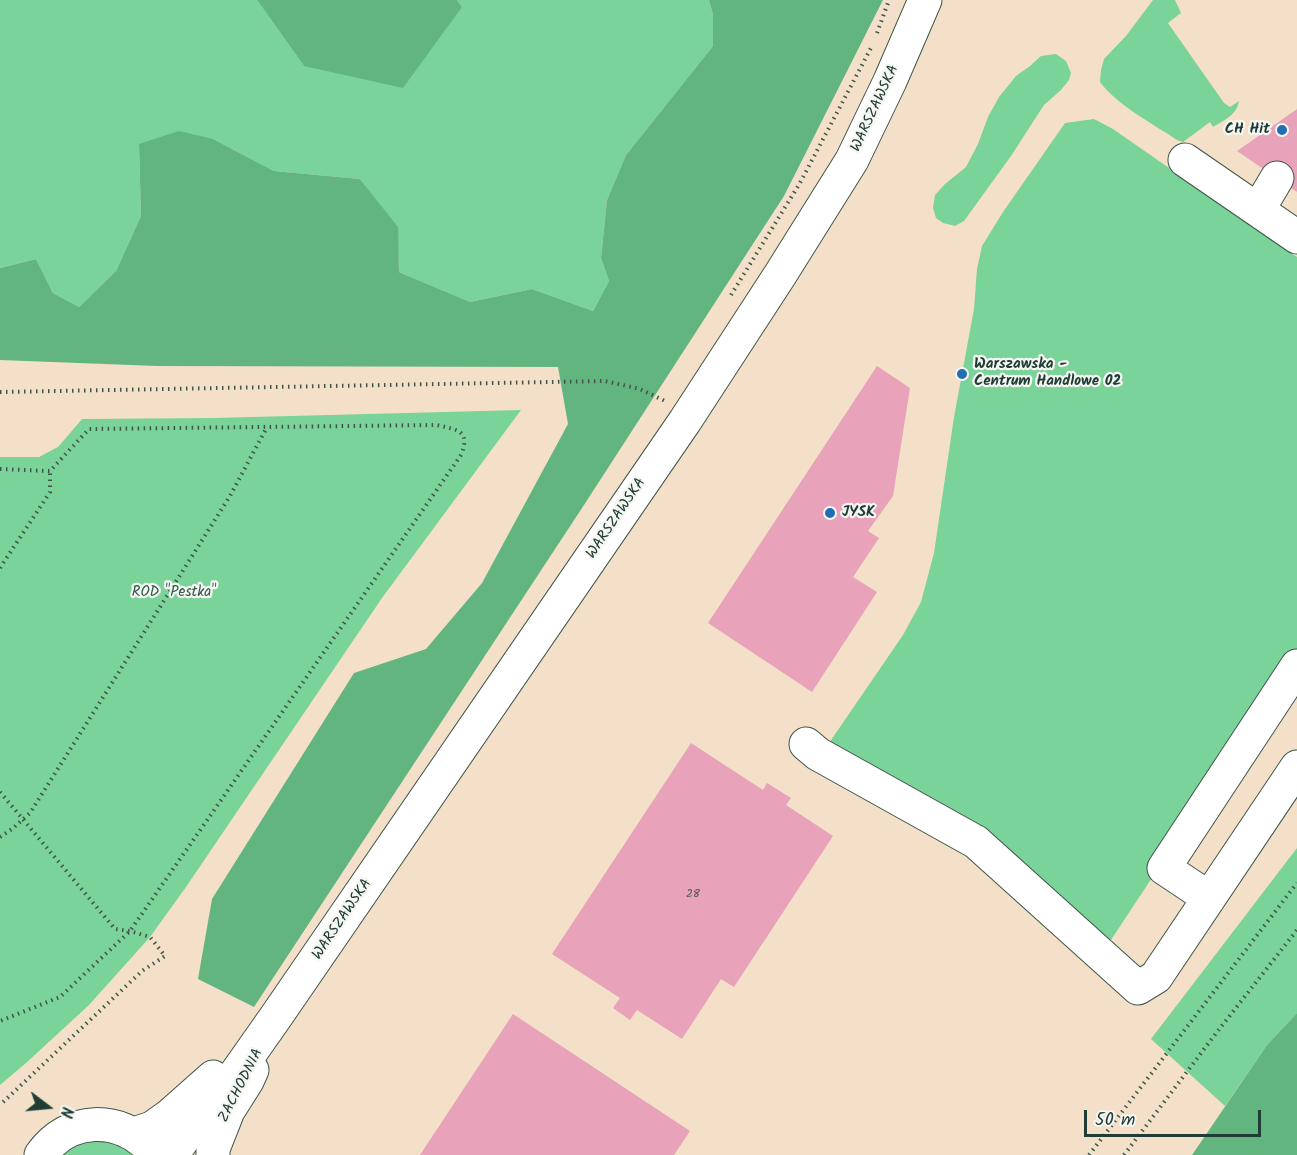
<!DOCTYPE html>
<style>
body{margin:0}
#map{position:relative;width:1297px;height:1155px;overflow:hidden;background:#f4e0c8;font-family:Kalam,sans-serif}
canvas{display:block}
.north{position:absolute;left:18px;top:1077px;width:60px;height:60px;-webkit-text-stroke:4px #f6f6f2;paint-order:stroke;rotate:106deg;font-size:16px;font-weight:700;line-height:24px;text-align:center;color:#1f3d34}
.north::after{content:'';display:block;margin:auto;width:21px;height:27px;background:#1f3d34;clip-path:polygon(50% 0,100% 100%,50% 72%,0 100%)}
.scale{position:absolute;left:1084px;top:1110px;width:177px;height:27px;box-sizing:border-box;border:3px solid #1f3d34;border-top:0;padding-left:8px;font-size:18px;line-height:21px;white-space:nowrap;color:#1f3d34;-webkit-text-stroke:4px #f6f6f2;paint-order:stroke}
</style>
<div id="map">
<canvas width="1297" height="1155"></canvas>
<div class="north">N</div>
<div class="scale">50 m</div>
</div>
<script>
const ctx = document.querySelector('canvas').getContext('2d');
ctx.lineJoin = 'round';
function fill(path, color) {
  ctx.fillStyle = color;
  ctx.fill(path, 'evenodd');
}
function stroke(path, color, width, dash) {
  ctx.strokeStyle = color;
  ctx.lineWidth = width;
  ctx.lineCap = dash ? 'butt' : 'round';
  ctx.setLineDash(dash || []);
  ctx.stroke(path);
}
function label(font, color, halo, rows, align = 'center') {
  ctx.font = font + ' Kalam,sans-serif';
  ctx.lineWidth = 4.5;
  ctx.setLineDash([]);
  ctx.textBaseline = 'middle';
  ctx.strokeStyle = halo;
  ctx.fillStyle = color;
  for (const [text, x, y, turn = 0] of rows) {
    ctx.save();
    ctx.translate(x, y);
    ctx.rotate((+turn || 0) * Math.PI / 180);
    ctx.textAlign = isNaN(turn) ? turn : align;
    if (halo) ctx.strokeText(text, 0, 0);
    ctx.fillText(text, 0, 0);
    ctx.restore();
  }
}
fill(new Path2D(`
 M0 0H257L304 66 462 7 457 0H709L713 15V46L626 155 607 200 601 258 609 281 593 311 532 289 470 302 399 272 397 227 360 179 274 171 213 139 139 144 141 216 116 271 79 307 53 293 36 259 0 268Z
 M1153 0H1175L1181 13 1168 23 1224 103 1230 107 1239 101C1237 115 1224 120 1213 127L1210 122 1183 142 1177 140C1152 123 1118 106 1100 82L1101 70 1104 59 1126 36Z
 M1056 54 1066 61 1071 73 1069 80 1061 90 1044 105 1011 156 964 221 955 226 943 223 936 218 933 208 935 195 945 184 966 167 978 144 988 117 999 97 1016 76 1030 66 1041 56Z
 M1094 119 1113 129 1297 257V658L1105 949 827 746 903 635 921 602 934 553 954 417 974 309 977 269 982 246 1003 212 1065 123Z
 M521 410 382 598 186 887 150 937 89 1005 26 1063 0 1085V457H39L58 447 82 419 214 418Z
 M1297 848V1013L1267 1045 1225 1106 1151 1039Z
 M95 1140C113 1141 121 1145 135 1155H62C73 1146 82 1143 95 1140Z`), '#7ad398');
fill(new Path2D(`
 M257 0H457L462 7 403 88 304 66Z
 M709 0H883L784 196 584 505 254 1007 198 979 212 899 354 673 426 649 482 583 568 424 558 367 157 366 0 360V268L36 259 53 293 79 307 116 271 141 216 139 144 179 131 213 139 274 171 360 179 398 227 399 272 470 302 532 289 593 311 609 281 601 258 607 200 626 155 713 46V15Z
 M1297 1013V1155H1192L1267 1045Z`), '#63b580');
fill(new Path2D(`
 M1297 109V192L1237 151Z
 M877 366 910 388 893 496 868 531 879 538 853 577 877 592 812 692 708 623Z
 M691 743 763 790 767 783 791 798 786 805 833 836 734 987 721 979 682 1039 637 1010 630 1020 613 1008 620 998 552 954Z
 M513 1014 690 1131 674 1155H420Z`), '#e8a2ba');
const minor = new Path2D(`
 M1185 160 1297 237
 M1258 210 1277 178
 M806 744 818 754 976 842 1138 988 1156 977 1297 767
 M1209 898 1164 868 1297 666
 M213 1155V1149L228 1111 247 1081 252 1070`);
const major = new Path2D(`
 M134 1134 152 1128 169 1116 213 1077
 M41 1155C68 1116 120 1115 151 1149
 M172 1155 186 1135 230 1082 275 1018 685 421 780 275 852 160 890 81 925 0`);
stroke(minor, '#3f554a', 35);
stroke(major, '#3f554a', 35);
stroke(new Path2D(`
 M877 33 889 0
 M731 295 800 183 872 46
 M0 392 605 381 640 389 665 401
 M0 469 50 471 89 429 437 425C457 430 471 430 461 455L130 931 60 997 0 1021
 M0 568 50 492V471
 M0 792 115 929 130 931 150 937 165 956 142 971 0 1105
 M0 837 12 829 30 813 230 496 267 427
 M1089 1155 1297 883
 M1124 1155 1217 1032 1297 930`), '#3f554a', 4, [1.5, 4.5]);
stroke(minor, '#fff', 33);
stroke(major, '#fff', 33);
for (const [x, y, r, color] of [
 [1282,130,6,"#1f6fb2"],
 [962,374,6,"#1f6fb2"],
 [830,513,6,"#1f6fb2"]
]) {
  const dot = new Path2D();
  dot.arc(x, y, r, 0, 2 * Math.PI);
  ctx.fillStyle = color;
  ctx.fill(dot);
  stroke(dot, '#f6f6f2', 2);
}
label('12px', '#515656', null, [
 ["28",693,895]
]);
label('15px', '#1f3d34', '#f6f6f2', [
 ["WARSZAWSKA",876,109,-65],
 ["WARSZAWSKA",617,519,-56],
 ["WARSZAWSKA",343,920,-56],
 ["ZACHODNIA",242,1086,-63]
]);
label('bold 15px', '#1f3d34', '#f6f6f2', [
 ["CH Hit",1270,130,"right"],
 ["Warszawska -",974,365],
 ["Centrum Handlowe 02",974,382],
 ["JYSK",842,513]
], 'left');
label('15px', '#315b48', '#f6f6f2', [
 ["ROD \"Pestka\"",174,593]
]);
</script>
